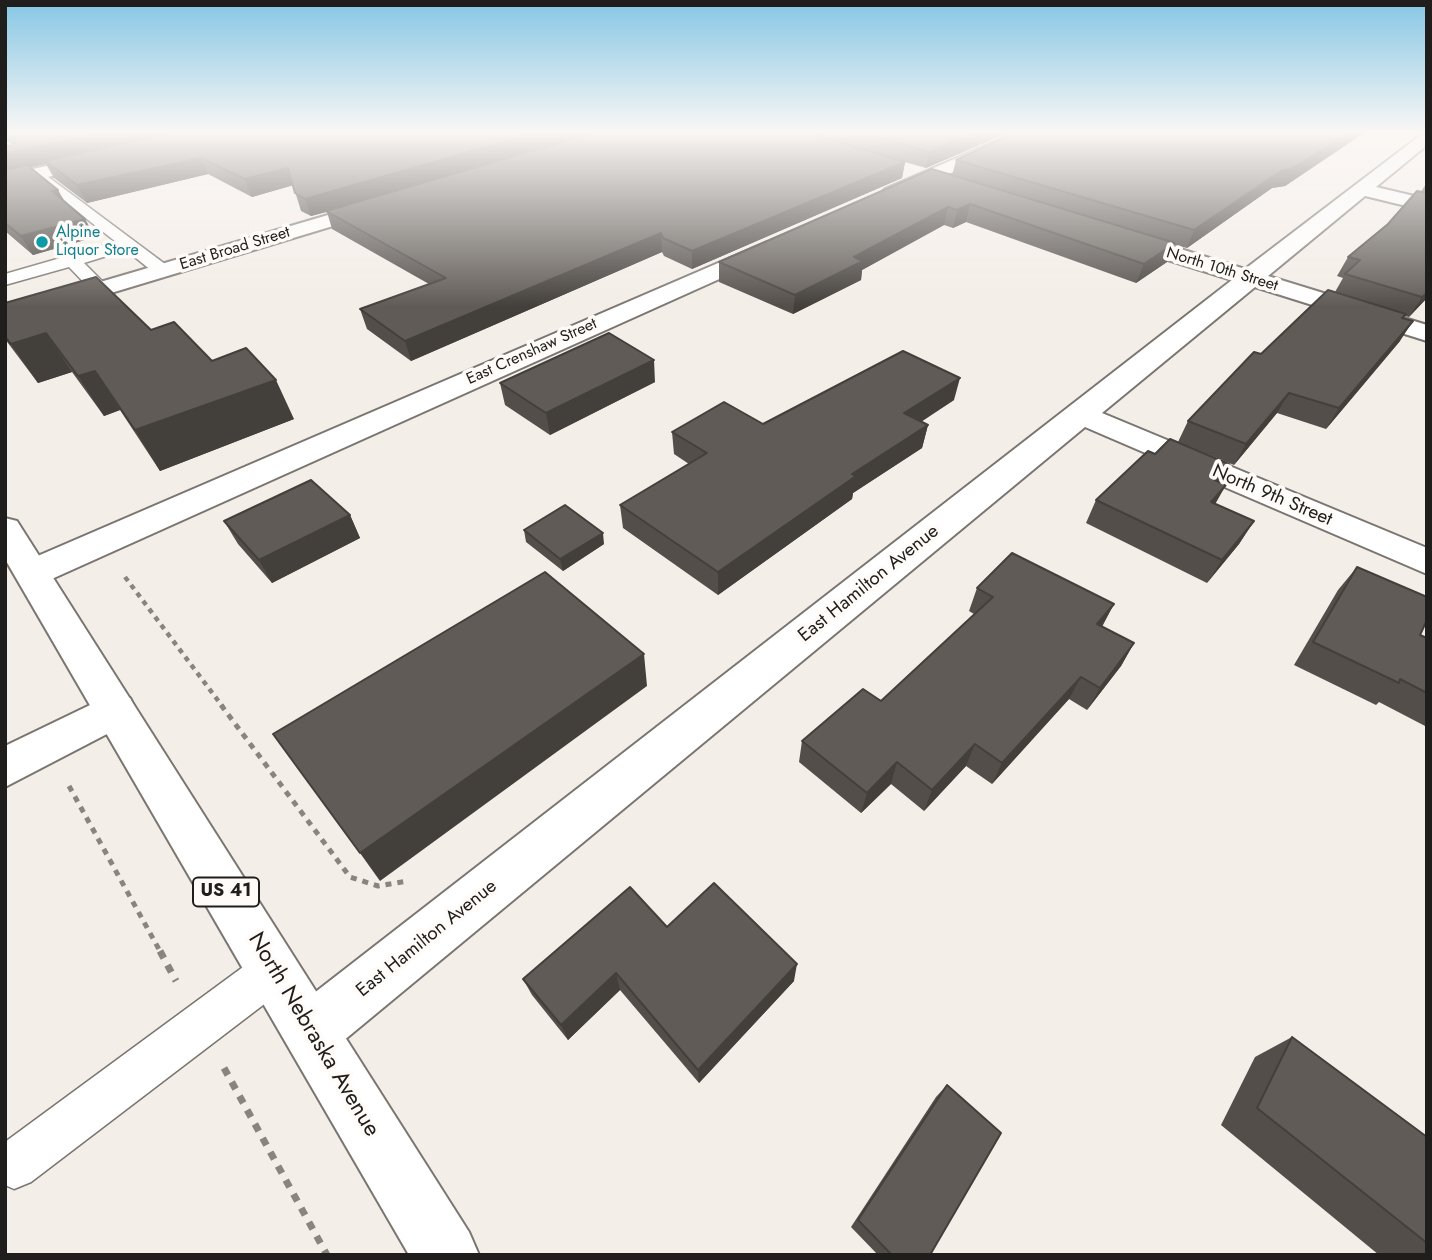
<!DOCTYPE html>
<style>
body{margin:0}
#map{position:relative;width:1432px;height:1260px;overflow:hidden;background:#f4eee8;font-family:Jost,sans-serif}
canvas{display:block}
.frame{position:absolute;inset:0;border:7px solid #201e1c;pointer-events:none}
</style>
<div id="map">
<canvas width="1432" height="1260"></canvas>
<div class="frame"></div>
</div>
<script>
const ctx = document.querySelector('canvas').getContext('2d');
ctx.lineJoin = 'round';
function stroke(path, color, width, dash) {
  ctx.strokeStyle = color;
  ctx.lineWidth = width;
  ctx.lineCap = dash ? 'butt' : 'round';
  ctx.setLineDash(dash || []);
  ctx.stroke(path);
}
function fill(path, color) {
  ctx.fillStyle = color;
  ctx.fill(path, 'evenodd');
}
function label(font, color, halo, rows, align = 'center') {
  ctx.font = font + ' Jost,sans-serif';
  ctx.lineWidth = 7;
  ctx.setLineDash([]);
  ctx.textBaseline = 'middle';
  ctx.strokeStyle = halo;
  ctx.fillStyle = color;
  for (const [text, x, y, turn = 0] of rows) {
    ctx.save();
    ctx.translate(x, y);
    ctx.rotate((+turn || 0) * Math.PI / 180);
    ctx.textAlign = isNaN(turn) ? turn : align;
    if (halo) ctx.strokeText(text, 0, 0);
    ctx.fillText(text, 0, 0);
    ctx.restore();
  }
}
const lane = new Path2D(`
 M39 170 169 267 172 271 169 275H157L126 250 84 263 107 286 110 290 107 294H95L69 267 5 285V274L116 242 34 177 32 174Z
 M273 950 288 956 294 971 288 986 31 1182 14 1189 5 1185V1142L258 956Z`);
const street = new Path2D(`
 M1019 131H1041L899 197 892 199 882 193 885 189Z
 M1426 131 1427 145 1376 187 1427 199V211L1365 196 1268 276 1427 325V341L1255 287 1102 413 1427 548V574L1085 427 331 1051 311 1059 291 1051 283 1031 291 1011 1232 280 1113 243 1110 238 1113 233H1129L1245 269Z
 M102 154 111 159 108 163 5 187V175Z
 M379 200 389 206 386 210 5 325V310Z
 M767 242 775 244 778 249 775 254 45 582 32 586 19 582 14 573 19 564Z
 M115 693 130 698 136 710 130 722 5 787V746Z`);
const primary = new Path2D(`
 M5 518 17 521 469 1232 479 1255H409L5 559Z`);
stroke(lane, '#7a7570', 3);
stroke(street, '#7a7570', 4);
stroke(primary, '#7a7570', 4);
stroke(new Path2D(`
 M125 577 223 707`), '#888480', 4.5, [5, 5]);
stroke(new Path2D(`
 M221 705 350 877 378 886 408 881
 M69 786 161 953`), '#888480', 5, [6, 6]);
stroke(new Path2D(`
 M160 951 176 981
 M224 1068 327 1255`), '#888480', 7, [8, 8]);
fill(lane, '#fff');
fill(street, '#fff');
fill(primary, '#fff');
fill(new Path2D(`
 M5 131H1012L926 168 905 162 902 178 692 269 664 256 662 252 411 361 367 329 360 309 429 284 332 229 327 212 311 216 301 211 293 185 252 197 208 174 87 203 54 178 46 164 29 167 66 203 85 219 95 237 33 255 5 231V146L13 145 5 140Z
 M1017 131H1367L1285 186 1272 188 1187 248 1174 245 1167 262 1136 283 966 222 953 228 944 225 862 270 861 280 793 314 719 282V262L952 176 956 160Z
 M1427 182V298L1409 317 1405 316 1403 318 1400 341 1326 429 1277 413 1234 465 1178 442 1188 421 1261 354 1335 292 1343 278 1337 276 1348 257 1388 224 1421 192Z
 M5 303 151 330 212 361 294 419 160 471 120 410 104 416 72 372 38 383 5 339Z
 M655 382 550 435 505 405 500 383Z
 M954 400 921 422 928 425 922 448 853 493 852 499 718 595 623 528 620 505 689 464 674 454 672 432 763 424Z
 M1219 482 1215 504 1254 521 1239 544 1207 583 1086 523 1096 500Z
 M350 515 360 538 272 583 238 544 224 521Z
 M524 530 604 544 563 571 526 542Z
 M1357 567 1420 635 1427 638V727L1379 702 1376 705 1294 665 1338 590Z
 M977 588 1114 604 1102 627 1134 643 1121 666 1087 710 1069 699 992 784 966 766 924 811 891 784 861 813 799 762 802 741 881 701 974 614 969 611Z
 M667 927 794 981 699 1083 620 990 568 1040 532 995 523 979Z
 M1292 1037 1427 1137V1255H1379L1221 1125 1255 1057Z
 M947 1085 930 1255H878L851 1227 936 1097Z`), '#534e4a');
fill(new Path2D(`
 M110 131H188L45 161 46 164 5 173V154Z
 M542 131H599L311 216 305 199Z
 M978 131H1012L926 168 929 152Z
 M1351 131H1367L1285 186 1272 188 1187 248 1194 230 1281 171Z
 M201 158 208 174 87 203 77 185Z
 M905 162 902 178 692 269V251Z
 M288 168 294 185 252 197 245 179Z
 M58 190 68 207 52 191Z
 M970 204 966 222 953 228 957 210Z
 M948 207 944 225 862 270 861 280 793 314 795 295 854 257Z
 M85 219 95 237 33 255 21 236Z
 M661 233 662 252 411 361 405 341Z
 M1175 243 1167 262 1136 283 1144 264Z
 M1427 293V298L1409 317 1422 297Z
 M1413 321 1400 341 1326 429 1339 408Z
 M46 333 72 372 38 383 11 344Z
 M654 360 655 382 550 435 546 413Z
 M95 371 120 410 104 416 78 376Z
 M960 378 954 400 900 435 904 413Z
 M276 380 294 419 160 471 135 430Z
 M1289 393 1277 413 1234 465 1246 444Z
 M928 425 922 448 853 493 852 499 718 595V572L852 474Z
 M1229 464 1216 486 1215 480Z
 M1226 485 1213 508 1211 502Z
 M350 515 360 538 272 583 259 560Z
 M1254 521 1239 544 1207 583 1222 560Z
 M603 533 604 544 563 571 560 559Z
 M1114 604 1101 627 1097 624Z
 M1134 643 1121 666 1087 710 1100 688Z
 M644 654 647 686 380 881 360 853Z
 M1081 677 1069 699 992 784 1002 763Z
 M975 744 966 766 924 811 932 790Z
 M897 762 891 784 861 813 867 793Z
 M797 964 794 981 699 1083 698 1070Z
 M616 973 620 990 568 1040 561 1025Z`), '#43403c');
const building = new Path2D(`
 M6 131H110L5 154V146L14 145 15 138Z
 M180 131H542L305 199 295 193 288 168 245 179 201 158 77 185 45 161Z
 M600 131H802L905 162 692 251 663 238 661 233 405 341 360 309 446 278 326 211Z
 M859 131H978L929 152Z
 M1018 131H1351L1293 168 1281 171 1194 230 956 160Z
 M27 165 58 190 52 191 85 219 21 236 5 223V170Z
 M932 169 1175 243 1144 264 970 204 957 210 948 207 854 257 863 261 795 295 719 262Z
 M1417 191 1427 193V293L1422 297 1345 274 1360 260 1348 257 1388 224Z
 M96 277 151 330 174 322 212 361 246 348 276 380 135 430 95 371 78 376 46 333 11 344 5 337V303Z
 M1328 290 1406 314 1402 318 1413 321 1339 408 1289 393 1246 444 1188 421 1254 352 1261 354Z
 M609 333 654 360 546 413 500 383Z
 M903 351 960 378 904 413 928 425 852 474 856 476 718 572 620 505 707 453 672 432 724 402 763 424Z
 M1170 439 1229 464 1215 480 1226 485 1211 502 1254 521 1222 560 1096 500 1148 451 1155 454Z
 M311 480 350 515 259 560 224 521Z
 M565 505 603 533 560 559 524 530Z
 M1012 553 1114 604 1097 624 1134 643 1100 688 1081 677 1002 763 975 744 932 790 897 762 867 793 802 741 863 689 881 701 993 597 977 588Z
 M1357 567 1427 597V620L1420 635 1427 638V693L1400 679 1399 683 1313 642Z
 M545 572 644 654 360 853 273 734Z
 M714 883 797 964 698 1070 616 973 561 1025 523 979 630 887 667 927Z
 M1292 1037 1427 1137V1243L1257 1108Z
 M947 1085 1001 1133 930 1255H892L858 1220Z`);
fill(building, '#605b56');
stroke(building, '#43403c', 2);
const sky = ctx.createLinearGradient(0, 0, 0, 307);
sky.addColorStop(0, '#85c6e4');
sky.addColorStop(0.43, '#faf7f5');
sky.addColorStop(1, '#faf7f500');
ctx.fillStyle = sky;
ctx.fillRect(0, 0, 1432, 307);
for (const [x, y, r, color] of [
 [42,242,7,"#0f9aa8"]
]) {
  const dot = new Path2D();
  dot.arc(x, y, r, 0, 2 * Math.PI);
  ctx.fillStyle = color;
  ctx.fill(dot);
  stroke(dot, '#fffbf8', 2.5);
}
label('16px', '#0d838f', '#fffbf8', [
 ["Alpine",56,233],
 ["Liquor Store",56,251]
], 'left');
label('16px', '#201e1c', '#fffbf8', [
 ["East Broad Street",235,249,-17],
 ["North 10th Street",1222,270,17],
 ["East Crenshaw Street",532,352,-24]
]);
for (const [x, y, w] of [
 [226,892,66]
]) {
  const box = new Path2D();
  box.roundRect(x - w / 2, y - 14.5, w, 29, 5);
  ctx.fillStyle = '#fffbf8';
  ctx.fill(box);
  stroke(box, '#201e1c', 2);
}
label('bold 18px', '#201e1c', null, [
 ["US 41",226,892]
]);
label('19px', '#201e1c', '#fffbf8', [
 ["North 9th Street",1272,496,23],
 ["East Hamilton Avenue",869,584,-39],
 ["East Hamilton Avenue",427,939,-39]
]);
label('23px', '#201e1c', '#fffbf8', [
 ["North Nebraska Avenue",313,1035,59]
]);
</script>
